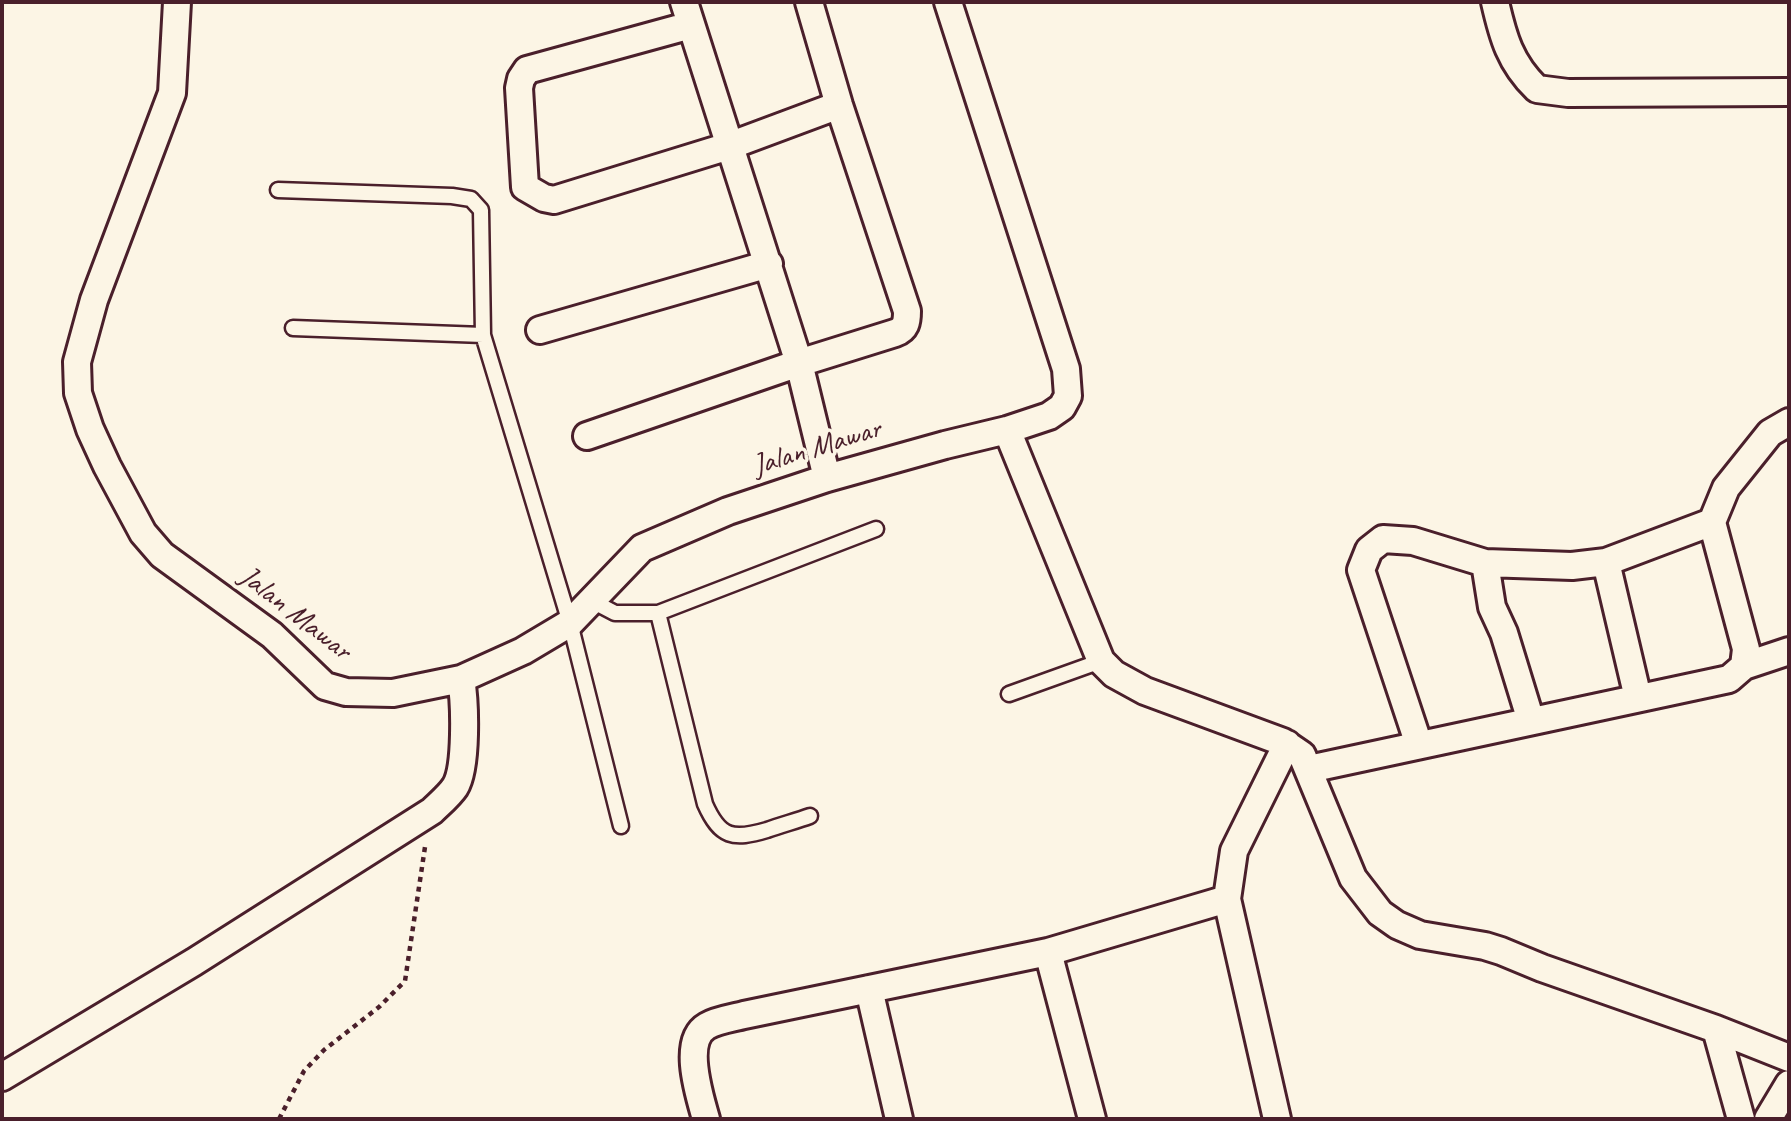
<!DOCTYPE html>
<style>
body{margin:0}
#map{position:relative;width:1791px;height:1121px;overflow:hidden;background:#fcf5e5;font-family:Caveat,sans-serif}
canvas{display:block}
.frame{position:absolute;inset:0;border:4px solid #4a1f2b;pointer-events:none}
</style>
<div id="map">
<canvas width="1791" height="1121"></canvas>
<div class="frame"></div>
</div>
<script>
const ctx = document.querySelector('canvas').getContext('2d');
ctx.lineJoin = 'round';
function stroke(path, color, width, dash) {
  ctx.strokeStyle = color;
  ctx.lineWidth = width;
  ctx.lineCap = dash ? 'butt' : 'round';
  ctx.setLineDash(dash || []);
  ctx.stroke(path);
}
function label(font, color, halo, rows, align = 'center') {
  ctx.font = font + ' Caveat,sans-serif';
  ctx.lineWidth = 7;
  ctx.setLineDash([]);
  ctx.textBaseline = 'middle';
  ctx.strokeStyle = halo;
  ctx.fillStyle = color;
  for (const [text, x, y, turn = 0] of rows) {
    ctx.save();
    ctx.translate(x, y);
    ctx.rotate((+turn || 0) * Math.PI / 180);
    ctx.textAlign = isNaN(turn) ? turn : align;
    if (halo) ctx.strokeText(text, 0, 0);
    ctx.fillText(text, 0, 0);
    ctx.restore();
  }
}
const lane = new Path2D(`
 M278 190 452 196 471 199 481 210 483 335 570 623 621 826
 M293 328 483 335
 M592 601 615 613H658L876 529
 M658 613 705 804C720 838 733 840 767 830 781 825 796 821 810 816
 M1009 694 1101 661`);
const street = new Path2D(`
 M177 2 172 93 94 300 77 362 78 393 90 429 107 466 143 533 162 555 272 635 325 686 346 692 393 693 461 679 523 651 570 623 642 548 728 511 827 478 945 445 1007 430 1049 416 1062 407 1068 396 1066 369 948 2
 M684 2 799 363 827 478
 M1495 2C1503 37 1510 63 1537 89L1568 93 1789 92
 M691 25 527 70 521 79 519 88 525 187 544 198 554 200 729 146 839 105
 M540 330 769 264
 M1007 430 1101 661 1114 674 1145 691 1283 742 1302 755 1353 878 1380 913 1397 925 1420 935 1485 946 1501 951 1542 968 1716 1029 1789 1058
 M587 436 799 363 895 333C906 329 907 322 907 311L839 105 809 2
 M1606 562 1638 698
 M1485 563 1492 607 1504 633 1531 721
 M1744 666 1789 651
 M1419 745 1361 570 1369 550 1383 539 1413 541 1485 563 1572 566 1606 562 1712 522
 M1309 769 1729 679 1744 666 1746 649 1712 522 1726 488 1770 433 1789 422
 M1048 952 1092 1119
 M869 989 899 1119
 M1716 1029 1741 1119
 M2 1077 194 962 432 811C439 804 449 796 455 787 467 768 465 702 461 679
 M706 1119C700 1097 681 1041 707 1026 717 1020 733 1018 744 1015L1048 952 1227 899
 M1277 1119 1227 899 1234 851 1287 744
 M1768 1119 1789 1084`);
stroke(lane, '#4a1f2b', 19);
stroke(street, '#4a1f2b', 32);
stroke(new Path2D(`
 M279 1119 304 1071 324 1050 379 1007 405 981 425 847`), '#4a1f2b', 4.5, [5, 5]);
stroke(lane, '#fcf5e5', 14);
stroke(street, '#fcf5e5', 26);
label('30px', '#4a1f2b', '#fcf5e5', [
 ["Jalan Mawar",817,448,-17],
 ["Jalan Mawar",295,614,38]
]);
</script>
